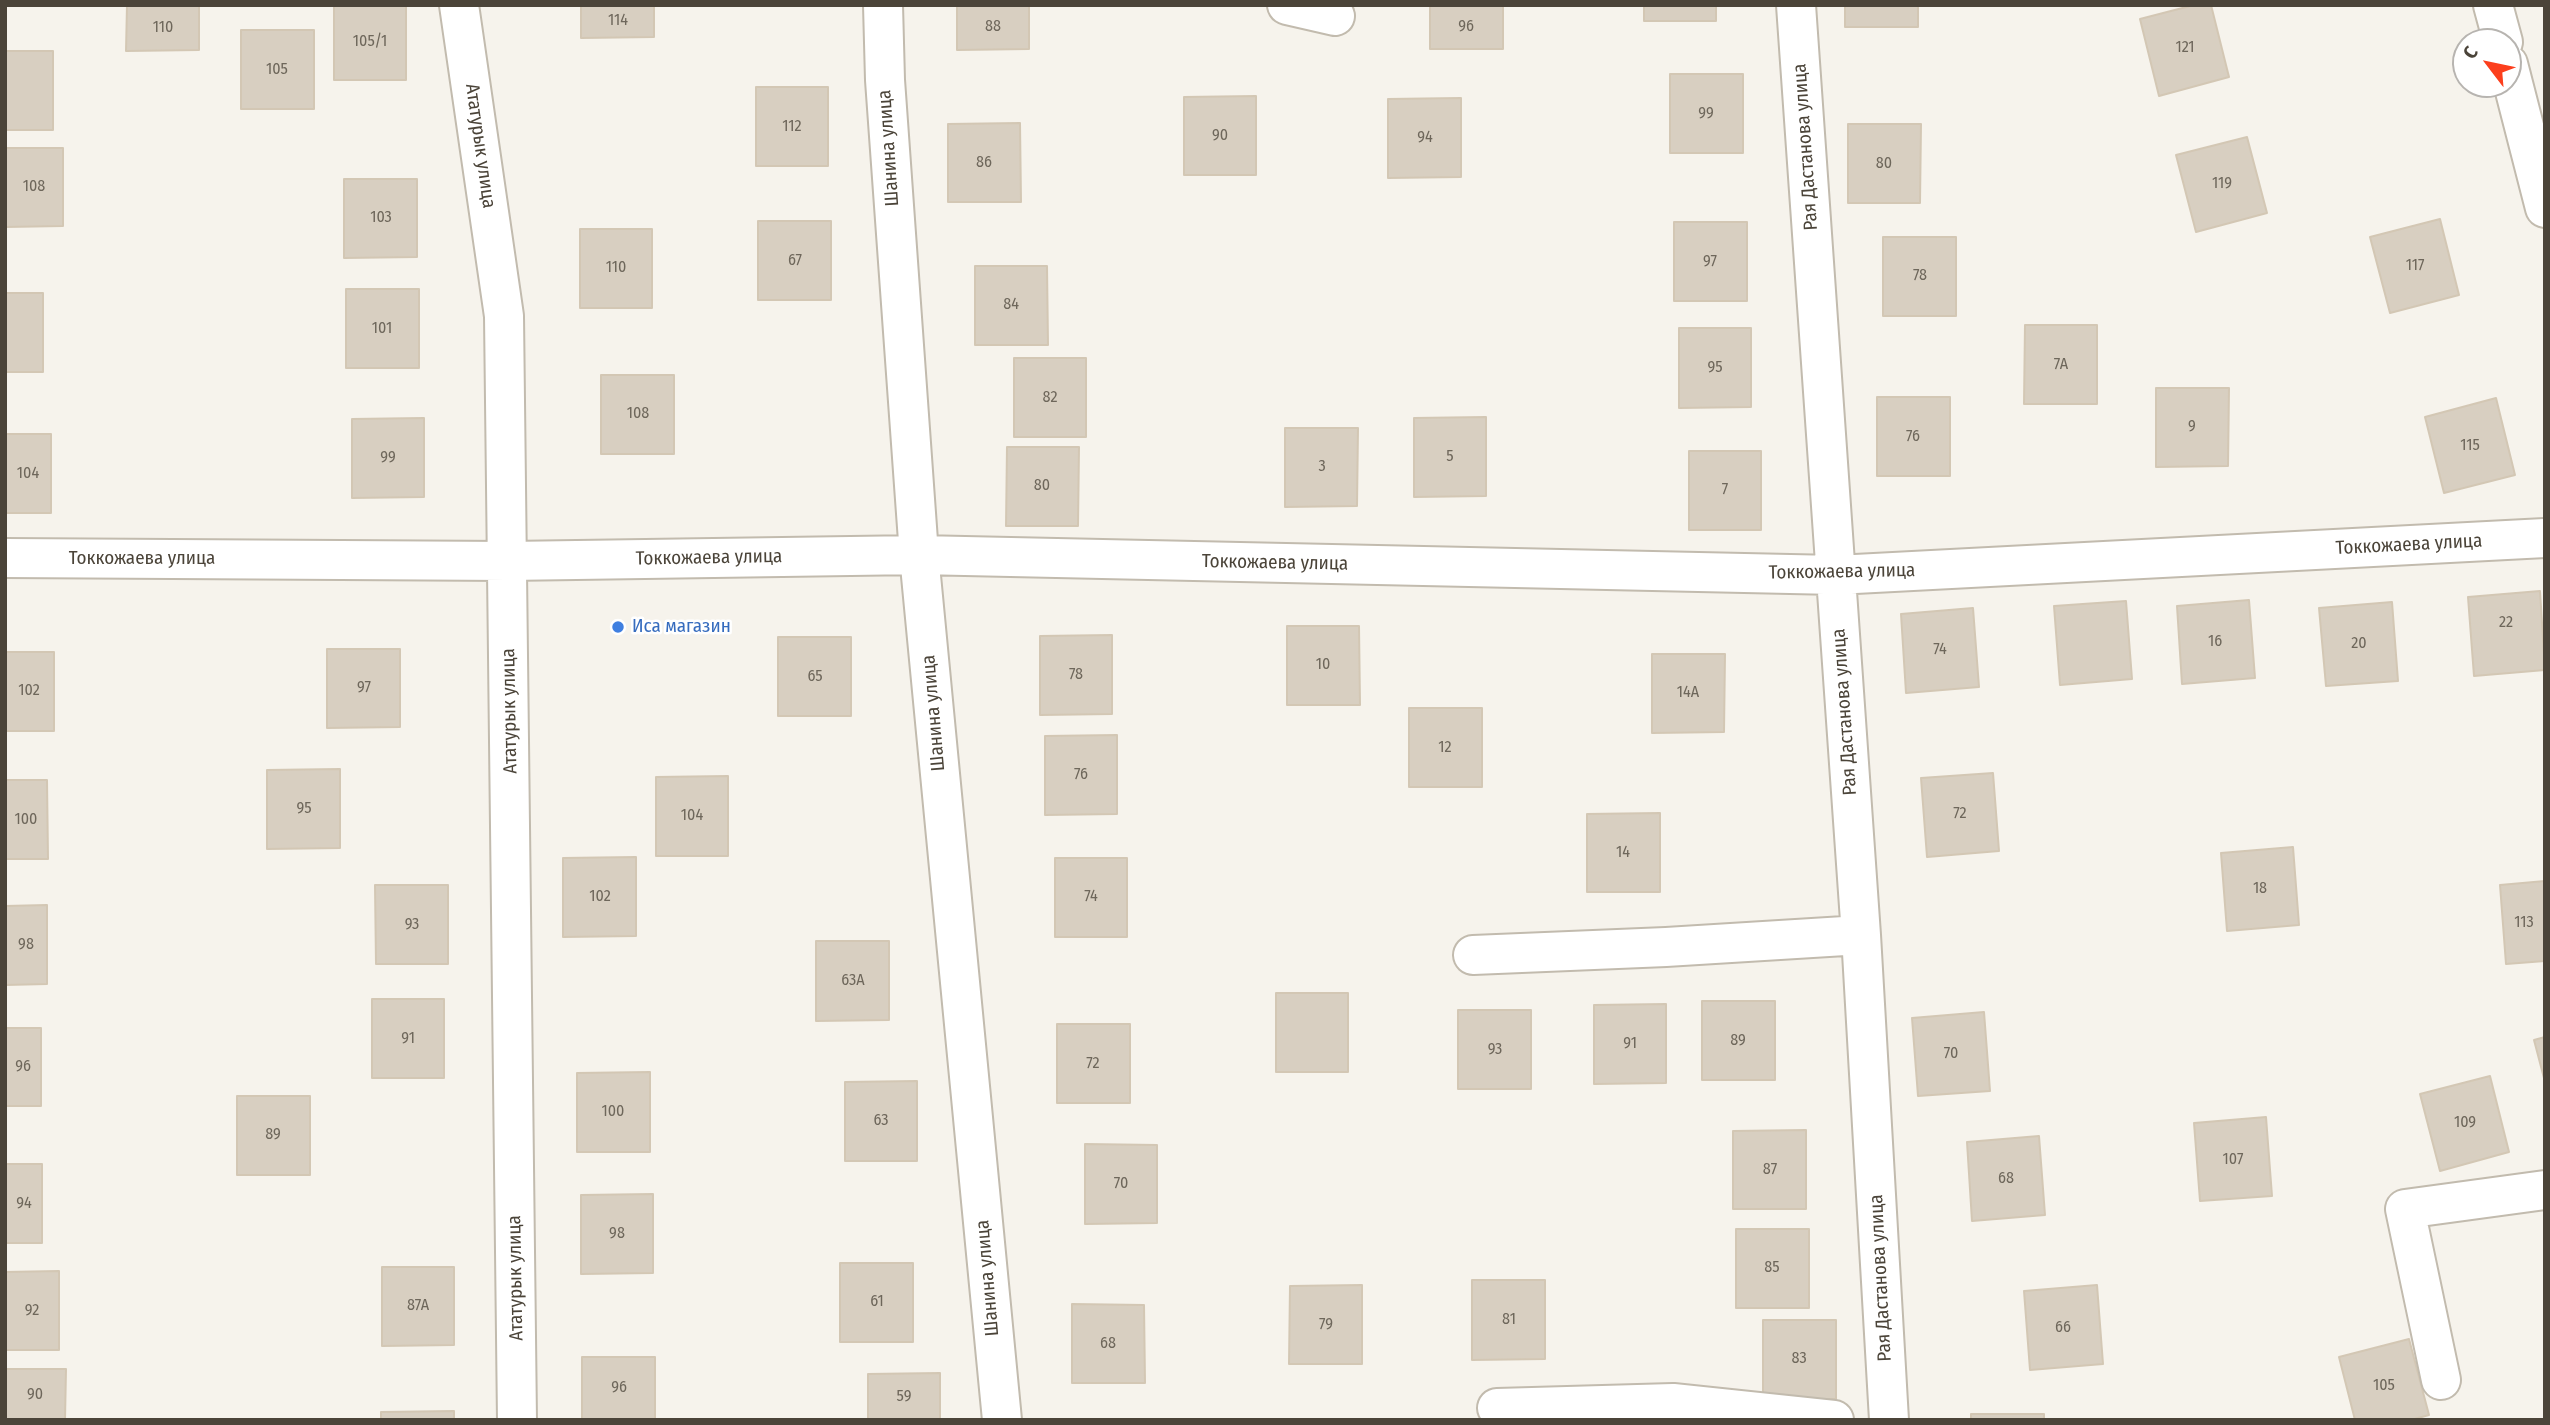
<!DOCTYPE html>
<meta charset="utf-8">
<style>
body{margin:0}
#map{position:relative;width:2550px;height:1425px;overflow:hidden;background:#f6f3ec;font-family:"Fira Sans Condensed",sans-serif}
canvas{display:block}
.frame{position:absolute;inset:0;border:7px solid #4b4439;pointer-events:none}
.north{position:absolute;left:2452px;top:28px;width:70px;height:70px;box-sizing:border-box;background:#fff;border:2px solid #b7b4b0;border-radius:50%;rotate:302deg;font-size:19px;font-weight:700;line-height:28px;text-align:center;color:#4b4439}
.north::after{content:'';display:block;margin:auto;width:24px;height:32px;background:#fc3f1d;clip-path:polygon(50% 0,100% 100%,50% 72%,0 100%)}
</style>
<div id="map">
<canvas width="2550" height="1425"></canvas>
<div class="frame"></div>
<div class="north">С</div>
</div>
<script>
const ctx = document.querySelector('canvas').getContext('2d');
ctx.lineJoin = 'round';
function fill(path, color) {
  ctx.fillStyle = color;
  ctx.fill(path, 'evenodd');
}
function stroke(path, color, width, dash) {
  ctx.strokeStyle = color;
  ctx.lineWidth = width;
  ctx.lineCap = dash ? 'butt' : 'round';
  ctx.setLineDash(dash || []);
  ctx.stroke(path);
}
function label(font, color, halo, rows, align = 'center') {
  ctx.font = font + ' "Fira Sans Condensed",sans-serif';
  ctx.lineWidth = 5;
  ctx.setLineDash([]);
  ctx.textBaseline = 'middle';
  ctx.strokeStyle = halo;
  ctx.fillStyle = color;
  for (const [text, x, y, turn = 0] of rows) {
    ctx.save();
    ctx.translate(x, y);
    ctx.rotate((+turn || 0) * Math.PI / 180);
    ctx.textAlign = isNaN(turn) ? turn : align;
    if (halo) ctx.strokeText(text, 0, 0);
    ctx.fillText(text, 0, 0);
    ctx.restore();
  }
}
const building = new Path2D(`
 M127 5H199V50L126 51Z
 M334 5H406V80H334Z
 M581 5H654V37L581 38Z
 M957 5H1029V49L957 50Z
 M1430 5H1503V49H1430Z
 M1644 5H1716V21H1644Z
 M1845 5H1918V27H1845Z
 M2194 5H2211L2229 77 2159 96 2140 19Z
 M241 30H314V109H241Z
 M5 51H53V130H5Z
 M1670 74H1743V153H1670Z
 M756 87H828V166H756Z
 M1256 96V175H1184V97Z
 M1461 98V177L1388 178V99Z
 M1020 123 1021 202H948V124Z
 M1848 124H1921L1920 203H1848Z
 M2247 137 2267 213 2196 232 2176 155Z
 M5 148H63V226L5 227Z
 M344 179H417V257L344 258Z
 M2440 219 2459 295 2390 313 2370 237Z
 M758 221H831V300H758Z
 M1674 222H1747V301H1674Z
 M580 229H652V308H580Z
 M1883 237H1956V316H1883Z
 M975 266H1047L1048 345H975Z
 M346 289H419V368H346Z
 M5 293H43V372H5Z
 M2025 325H2097V404H2024Z
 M1679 328H1751V407L1679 408Z
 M1014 358H1086V437H1014Z
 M601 375H674V454H601Z
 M2156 388H2229L2228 466 2156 467Z
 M1877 397H1950V476H1877Z
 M2496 398 2515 475 2444 493 2425 417Z
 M1486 417V496L1414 497V418Z
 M424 418V497L352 498V419Z
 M1285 428H1358L1357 506 1285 507Z
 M5 434H51V513H5Z
 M1007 447H1079L1078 526H1006Z
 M1689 451H1761V530H1689Z
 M2540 591 2545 670 2474 676 2468 597Z
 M2249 600 2255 678 2182 684 2177 606Z
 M2126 601 2132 679 2060 685 2054 606Z
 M2392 602 2398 681 2326 686 2319 608Z
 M1973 608 1979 687 1906 693 1901 614Z
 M1287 626H1359L1360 705H1287Z
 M1112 635V714L1040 715V636Z
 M778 637H851V716H778Z
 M327 649H400V727L327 728Z
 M5 652H54V731H5Z
 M1652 654H1725L1724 732 1652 733Z
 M1409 708H1482V787H1409Z
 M1117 735V814L1045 815V736Z
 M340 769V848L267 849V770Z
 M1993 773 1999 851 1927 857 1921 778Z
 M728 776V856H656V777Z
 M5 780H47L48 859H5Z
 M1660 813V892H1587V814Z
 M2293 847 2299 925 2227 931 2221 853Z
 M636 857V936L563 937V858Z
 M1055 858H1127V937H1055Z
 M2545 881V961L2506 964 2500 885Z
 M375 885H448V964H376Z
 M47 905V984L5 985V906Z
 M816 941H889V1020L816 1021Z
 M1276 993H1348V1072H1276Z
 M372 999H444V1078H372Z
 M1702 1001H1775V1080H1702Z
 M1666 1004V1083L1594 1084V1005Z
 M1458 1010H1531V1089H1458Z
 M1984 1012 1990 1091 1918 1096 1912 1018Z
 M1057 1024H1130V1103H1057Z
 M5 1028H41V1106H5Z
 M2545 1037V1082L2534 1040Z
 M650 1072V1152H577V1073Z
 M2490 1076 2509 1152 2440 1171 2420 1094Z
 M917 1081V1161H845V1082Z
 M237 1096H310V1175H237Z
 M2266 1117 2272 1196 2200 1201 2194 1123Z
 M1806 1130V1209H1733V1131Z
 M2039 1136 2045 1215 1972 1221 1967 1142Z
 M1085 1144 1157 1145V1223L1085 1224Z
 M5 1164H42V1243H5Z
 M653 1194V1273L581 1274V1195Z
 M1736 1229H1809V1308H1736Z
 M840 1263H913V1342H840Z
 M382 1267H454V1345L382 1346Z
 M59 1271V1350H5V1272Z
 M1472 1280H1545V1359L1472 1360Z
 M1362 1285V1364H1289L1290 1286Z
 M2097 1285 2103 1364 2030 1370 2024 1291Z
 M1072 1304 1144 1305 1145 1383H1072Z
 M1763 1320H1836V1399H1763Z
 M2409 1339 2429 1415 2411 1420H2355L2339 1357Z
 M582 1357H655V1420H582Z
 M5 1369H66L65 1420H5Z
 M940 1373V1420H868V1374Z
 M454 1411V1420H381V1412Z
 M1971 1414H2044V1420H1971Z`);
fill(building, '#d8cfc1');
stroke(building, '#d3c7b4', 2);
const minor = new Path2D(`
 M459 5 504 316 517 1420
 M883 5 885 80 919 555 1002 1420
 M1287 5 1335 16
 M1796 5 1861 935 1889 1420
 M2493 5 2503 42
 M2508 64 2545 208
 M5 558 508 561 919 555 1836 575 2545 538
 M1473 955 1666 947 1861 935
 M2441 1380 2405 1209 2545 1190
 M1497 1408 1673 1403 1834 1420`);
stroke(minor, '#c2bbae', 42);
stroke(minor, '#fff', 38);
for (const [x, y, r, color] of [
 [618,627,7,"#3f7fe0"]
]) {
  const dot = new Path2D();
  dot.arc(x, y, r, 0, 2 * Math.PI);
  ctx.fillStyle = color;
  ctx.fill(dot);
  stroke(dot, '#fff', 2.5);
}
label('16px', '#6e675b', null, [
 ["114",618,21],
 ["88",993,27],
 ["96",1466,27],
 ["110",163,28],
 ["105/1",370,42],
 ["121",2185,48],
 ["105",277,70],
 ["99",1706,114],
 ["112",792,127],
 ["90",1220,136],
 ["94",1425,138],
 ["86",984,163],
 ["80",1884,164],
 ["119",2222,184],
 ["108",34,187],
 ["103",381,218],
 ["67",795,261],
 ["97",1710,262],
 ["117",2415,266],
 ["110",616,268],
 ["78",1920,276],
 ["84",1011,305],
 ["101",382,329],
 ["7А",2061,365],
 ["95",1715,368],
 ["82",1050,398],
 ["108",638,414],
 ["9",2192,427],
 ["76",1913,437],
 ["115",2470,446],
 ["5",1450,457],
 ["99",388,458],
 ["3",1322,467],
 ["104",28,474],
 ["80",1042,486],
 ["7",1725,490],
 ["22",2506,623],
 ["16",2215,642],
 ["20",2359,644],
 ["74",1940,650],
 ["10",1323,665],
 ["78",1076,675],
 ["65",815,677],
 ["97",364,688],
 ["102",29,691],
 ["14А",1688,693],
 ["12",1445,748],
 ["76",1081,775],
 ["95",304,809],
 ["72",1960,814],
 ["104",692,816],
 ["100",26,820],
 ["14",1623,853],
 ["18",2260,889],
 ["102",600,897],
 ["74",1091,897],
 ["113",2524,923],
 ["93",412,925],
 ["98",26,945],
 ["63А",853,981],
 ["91",408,1039],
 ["89",1738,1041],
 ["91",1630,1044],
 ["93",1495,1050],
 ["70",1951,1054],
 ["72",1093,1064],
 ["96",23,1067],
 ["100",613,1112],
 ["63",881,1121],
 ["109",2465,1123],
 ["89",273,1135],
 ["107",2233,1160],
 ["87",1770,1170],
 ["68",2006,1179],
 ["70",1121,1184],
 ["94",24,1204],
 ["98",617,1234],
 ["85",1772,1268],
 ["61",877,1302],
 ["87А",418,1306],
 ["92",32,1311],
 ["81",1509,1320],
 ["79",1326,1325],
 ["66",2063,1328],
 ["68",1108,1344],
 ["83",1799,1359],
 ["105",2384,1386],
 ["96",619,1388],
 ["90",35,1395],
 ["59",904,1397]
]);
label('19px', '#4b4439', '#fff', [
 ["Ататурык улица",480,146,82],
 ["Рая Дастанова улица",1806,147,-94],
 ["Шанина улица",889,148,-94],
 ["Токкожаева улица",2409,545,-3],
 ["Токкожаева улица",709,558,-1],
 ["Токкожаева улица",142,559],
 ["Токкожаева улица",1275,563,1],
 ["Токкожаева улица",1842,572,-1],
 ["Ататурык улица",510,711,-91],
 ["Рая Дастанова улица",1845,712,-94],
 ["Шанина улица",934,713,-95],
 ["Ататурык улица",516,1278,-91],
 ["Шанина улица",988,1278,-95],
 ["Рая Дастанова улица",1881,1278,-93]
]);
label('19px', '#366cbe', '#fff', [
 ["Иса магазин",632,627]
], 'left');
</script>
